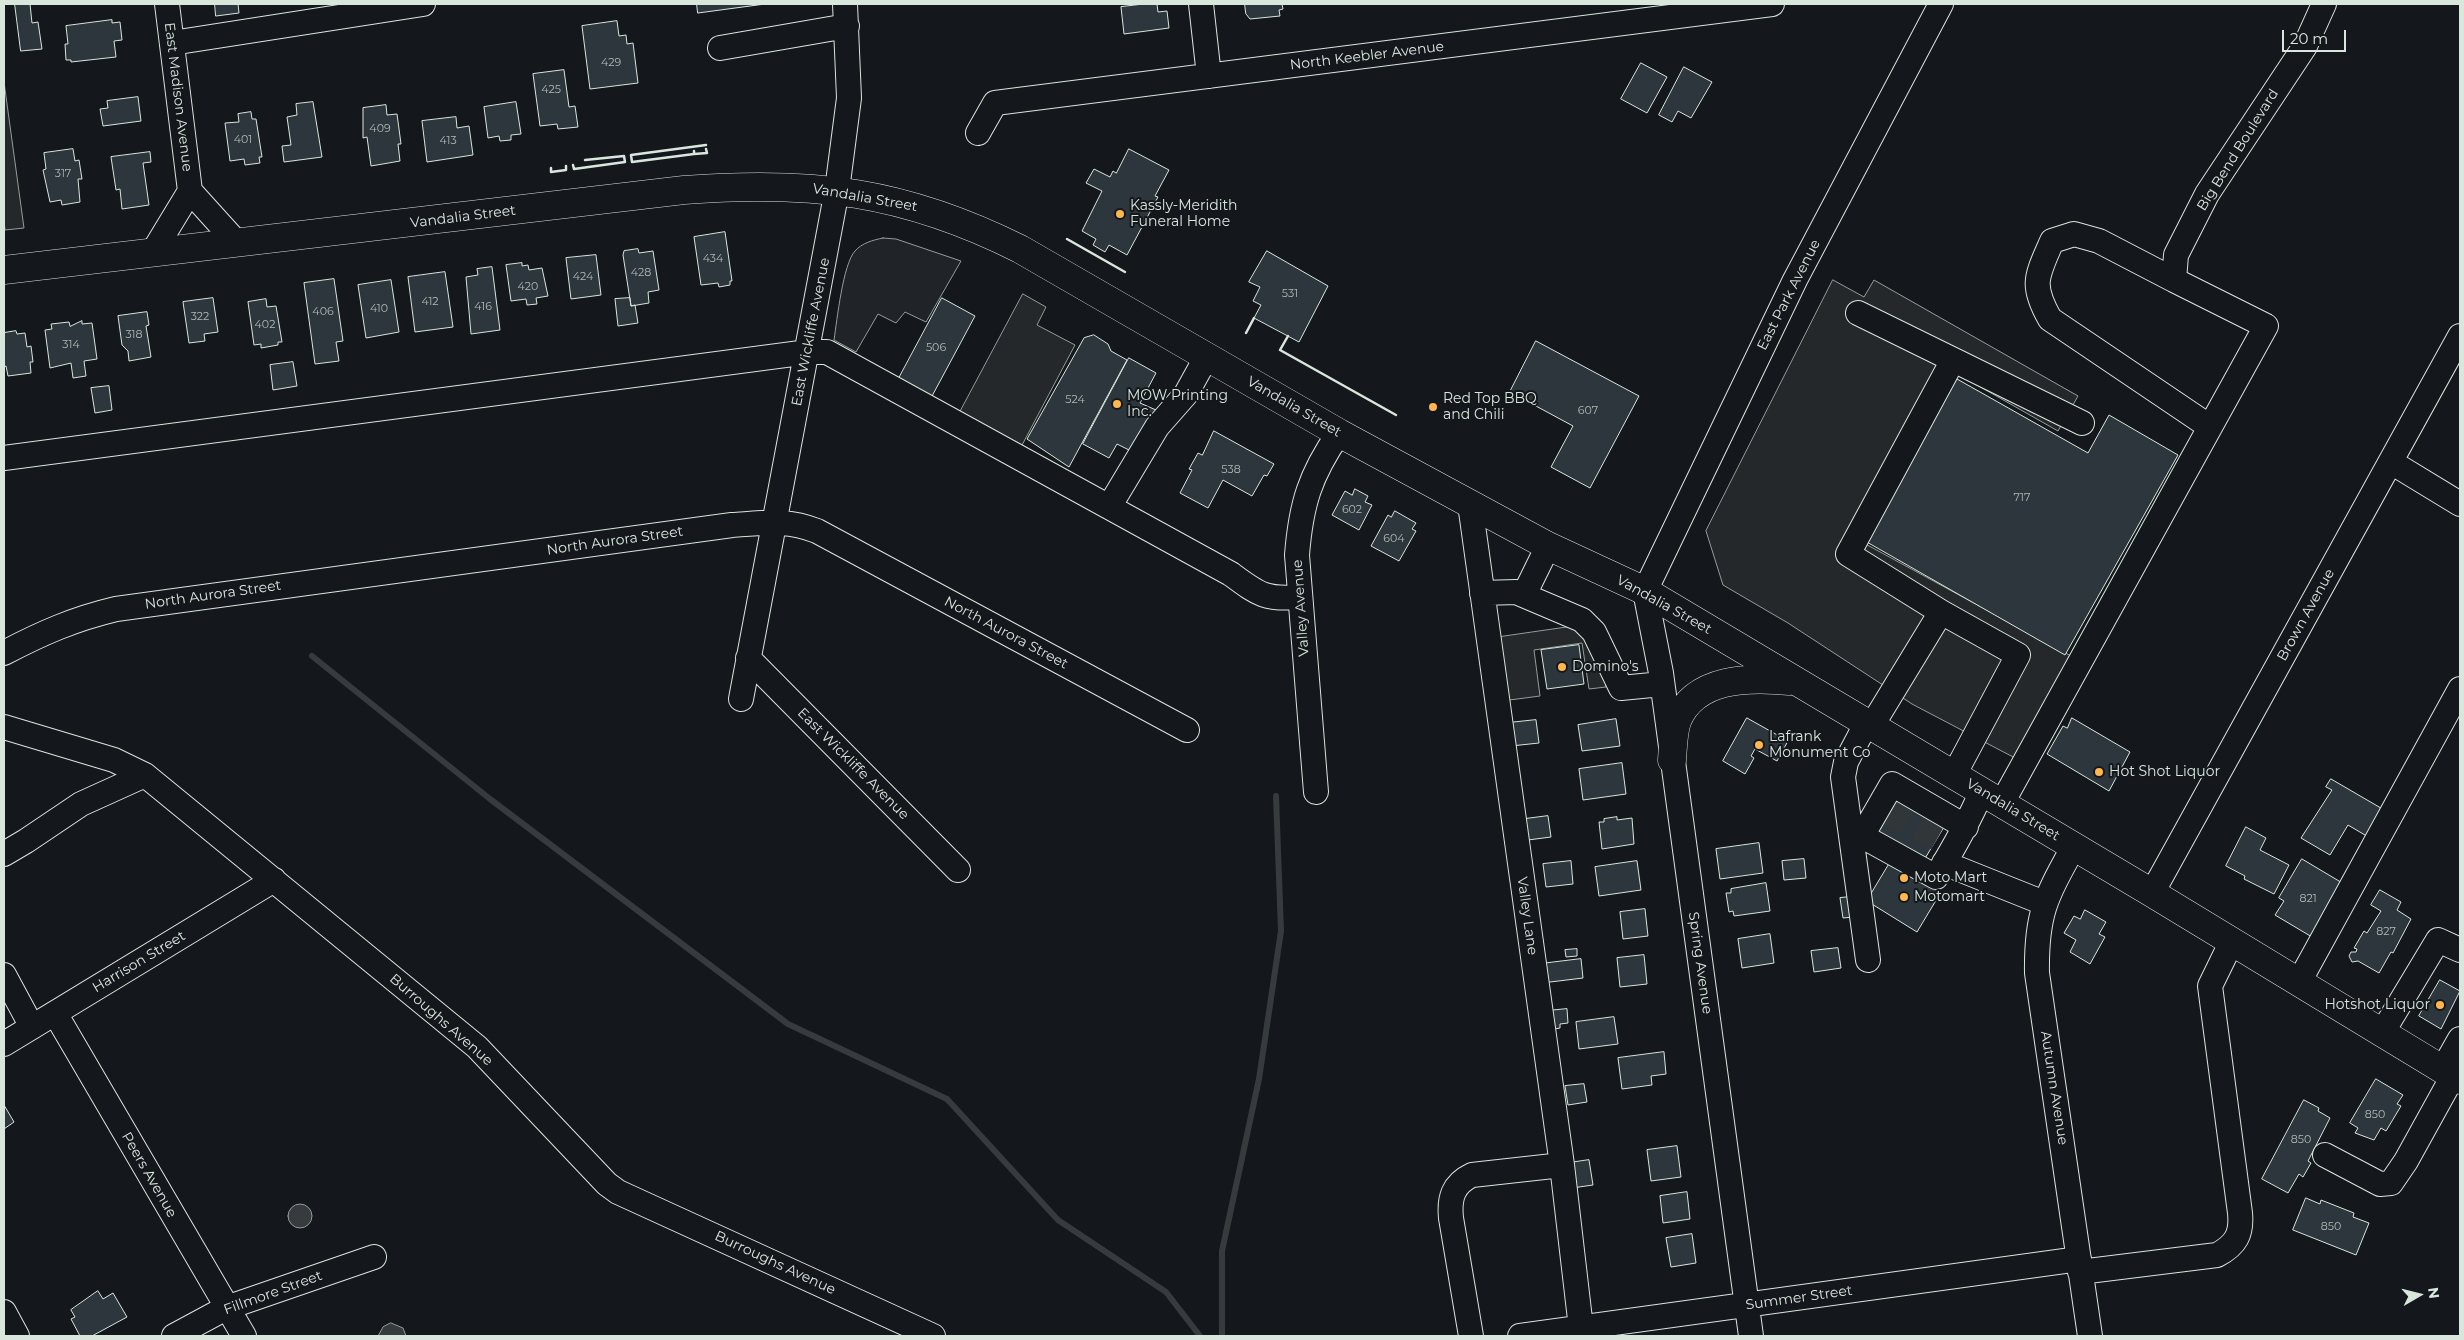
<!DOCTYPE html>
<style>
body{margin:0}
#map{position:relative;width:2464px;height:1340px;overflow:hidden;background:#14181c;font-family:Montserrat,sans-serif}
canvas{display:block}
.frame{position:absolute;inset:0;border:5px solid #d8e6dc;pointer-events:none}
.north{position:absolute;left:2394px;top:1270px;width:50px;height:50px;-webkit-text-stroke:4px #14181c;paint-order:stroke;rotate:82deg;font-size:14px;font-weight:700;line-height:20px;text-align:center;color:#d8e6dc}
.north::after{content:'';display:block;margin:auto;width:18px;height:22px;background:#d8e6dc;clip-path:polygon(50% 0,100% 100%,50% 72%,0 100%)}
.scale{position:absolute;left:2282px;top:30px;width:64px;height:22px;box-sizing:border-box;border:2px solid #d8e6dc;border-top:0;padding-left:6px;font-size:15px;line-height:18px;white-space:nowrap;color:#d8e6dc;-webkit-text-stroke:4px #14181c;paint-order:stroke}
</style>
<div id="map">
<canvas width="2464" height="1340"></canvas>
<div class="frame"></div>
<div class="north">N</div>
<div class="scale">20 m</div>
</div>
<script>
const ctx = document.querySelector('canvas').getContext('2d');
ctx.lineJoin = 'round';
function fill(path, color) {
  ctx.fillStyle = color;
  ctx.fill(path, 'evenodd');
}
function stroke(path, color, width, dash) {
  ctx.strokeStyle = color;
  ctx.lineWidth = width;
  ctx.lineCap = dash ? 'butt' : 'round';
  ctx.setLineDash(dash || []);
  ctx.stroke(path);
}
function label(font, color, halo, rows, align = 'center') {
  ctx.font = font + ' Montserrat,sans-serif';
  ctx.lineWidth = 4;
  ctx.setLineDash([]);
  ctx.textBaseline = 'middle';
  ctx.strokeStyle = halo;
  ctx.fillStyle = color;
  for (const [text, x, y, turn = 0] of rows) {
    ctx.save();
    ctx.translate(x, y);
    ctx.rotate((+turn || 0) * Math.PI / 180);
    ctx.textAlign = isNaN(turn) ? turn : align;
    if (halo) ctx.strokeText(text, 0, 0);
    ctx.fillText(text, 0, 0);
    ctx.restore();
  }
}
const green = new Path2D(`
 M883 238 896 239 961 261 926 322 905 312 896 323 878 314 856 352 834 340C837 320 843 264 855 251 862 243 873 240 883 238Z`);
fill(green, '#202428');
stroke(green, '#939e99', 1);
const parking = new Path2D(`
 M4 82 24 228 5 230 4 221Z
 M1833 280 1864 297 1874 280 2078 396 2058 431 1954 372 1860 541 2071 656 2015 758 1912 704 1788 623 1723 585 1706 531Z
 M1023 294 1046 307 1037 325 1075 345 1021 447 959 414Z
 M1597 623 1606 687 1589 689 1582 643 1534 650 1540 696 1502 701 1493 638Z`);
fill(parking, '#24282b');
stroke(parking, '#939e99', 1);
const water = new Path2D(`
 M288 1216a12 12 0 1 1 24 0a12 12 0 1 1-24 0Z
 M391 1323 403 1328 406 1336H378L383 1327Z`);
fill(water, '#363b3e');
stroke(water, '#939e99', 1);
stroke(new Path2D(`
 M312 656 490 799 788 1024 947 1099 1058 1220 1166 1292 1200 1336
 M1222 1336V1251L1259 1079 1281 931 1276 796`), '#363b3e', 6);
const building = new Path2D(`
 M15 4H30L32 23 38 22 42 49 21 51Z
 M215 4H244H238L239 13 216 16Z
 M697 4H765L698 13Z
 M1144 4H1157L1158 12 1167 11 1169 28 1124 34 1121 7Z
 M1245 4H1282L1283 9 1279 10 1280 16 1250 19 1246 14Z
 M112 20V23L120 22 122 40 114 41 116 57 71 62V60H66L65 44H68L66 26Z
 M617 21 619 36 626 35 627 44 633 43 638 83 590 89 582 26Z
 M1641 63 1667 77 1647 113 1621 99Z
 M1684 67 1712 82 1691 118 1678 111 1672 122 1659 115Z
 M564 70 569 107 575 106 578 127 558 129 557 124 540 126 533 74Z
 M138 97 141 121 103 126 100 109 108 108 107 101Z
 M313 102 322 157 284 162 282 146 291 145 287 117 297 115 296 104Z
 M516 102 521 134 511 135V140L500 141 499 136 488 138 484 107Z
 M386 105 387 115 397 114 401 144H398L400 161 371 166 367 137 363 138V108Z
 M251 112 252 119H256L262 157H259L260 163 245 165 244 159 230 161 225 123 239 122 238 114Z
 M456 117 457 128 469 126 473 155 427 162 422 121Z
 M73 149 75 161 79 160 82 179H78L80 202 62 205 61 200 50 202 43 170 46 169 44 153Z
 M1129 149 1169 170 1155 196 1158 197 1127 255 1109 245 1105 252 1093 245 1096 239 1082 231 1102 191 1086 183 1094 169 1110 177 1113 171 1116 173Z
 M150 152 151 162 143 163 149 205 122 209 120 189 116 190 111 157Z
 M725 232 732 281H730V285L719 287 718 283 701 285 694 237Z
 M638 249 639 253 653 251 659 290 648 292 649 303 631 306 623 255 624 251Z
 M1267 251 1328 286 1299 342 1254 318 1261 305 1253 301 1260 287 1249 282Z
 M596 255 601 295 571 299 566 258Z
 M522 263V266L528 265 529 270 542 268 548 296 536 298 537 304 527 305 526 299 511 301 506 265Z
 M492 267 500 330 471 334 466 277 478 275 477 269Z
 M445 272 453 327 415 332 408 277Z
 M334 279 343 341 336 342 339 361 315 364 304 283Z
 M391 280 399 332 366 338 358 285Z
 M213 298 218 332 204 334 205 341 189 343 183 302Z
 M630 298 631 306 635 305 638 323 618 326 615 299Z
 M942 298 975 316 931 398 898 380Z
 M266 299 267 307 276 306 282 342H278V345L261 348V344L254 345 248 302Z
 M147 312 149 325 146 326 151 357 129 361 128 351 122 345 118 316Z
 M82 321V324L92 323 97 359 84 361 86 376 73 378 71 363 50 368 45 330 52 329 51 324 69 322 70 326Z
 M16 331 17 334 25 333 27 347 31 346 33 362H30L31 373 8 376 6 366 4 367V333Z
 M1094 335 1108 344 1111 351 1127 360 1069 467 1027 439 1084 338Z
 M1536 341 1639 396 1590 488 1551 467 1573 426 1510 392Z
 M1129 358 1156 373 1140 403 1156 410 1133 452 1117 444 1109 458 1083 444Z
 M293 362 297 386 273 390 270 365Z
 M1957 379 2088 453 2109 415 2178 455 2065 655 1865 541Z
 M109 386 112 410 95 413 91 388Z
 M1214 431 1274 464 1267 476 1264 475 1252 496 1223 480 1208 508 1180 493 1192 470 1189 469 1198 453 1202 455Z
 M1355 489 1368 496 1365 502 1372 505 1359 530 1332 515 1345 491 1352 495Z
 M1395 511 1416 523 1412 529 1416 531 1399 561 1371 546 1388 515 1391 517Z
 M1579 645 1584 684 1547 689 1541 650Z
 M1747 718 1788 741 1777 761 1755 749 1751 756 1754 758 1745 774 1723 761Z
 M2072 718 2130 752 2109 791 2047 754 2063 726 2067 728Z
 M1616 719 1620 746 1582 751 1578 725Z
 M1536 720 1539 743 1511 746 1508 723Z
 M1622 763 1626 794 1583 800 1579 769Z
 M2331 779 2386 811 2370 838 2348 825 2330 855 2301 838 2332 790 2326 787Z
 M1897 791 1947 822 1921 865 1871 834Z
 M1548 816 1551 837 1528 840 1525 819Z
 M1617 817V820L1632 818 1634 844 1602 849 1599 822H1604V819Z
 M2246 827 2266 838 2260 850 2289 865 2274 894 2244 879 2245 876 2226 866Z
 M1759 843 1763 873 1720 879 1716 849Z
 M1804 859 1806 878 1784 880 1782 861Z
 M2302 859 2344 884 2312 937 2275 915 2284 901 2279 898Z
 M1571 861 1573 884 1546 887 1543 864Z
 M1637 861 1641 890 1599 896 1595 867Z
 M1891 861 1941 892 1917 932 1867 901Z
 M1766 883 1770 911 1734 916 1733 911 1729 912 1726 893H1731V889Z
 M2380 890 2401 902 2397 910 2411 919 2393 953 2391 952 2379 973 2358 961 2352 962 2349 956 2351 952H2356L2357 949 2354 948 2364 931 2367 933 2381 911 2371 905Z
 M1850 897 1853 917 1843 918 1840 898Z
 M1645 909 1648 936 1623 939 1620 912Z
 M2085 910 2106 922 2099 934 2105 937 2090 964 2070 952 2076 940 2064 933 2074 916 2080 919Z
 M1770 934 1774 963 1742 968 1738 939Z
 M1838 948 1841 968 1814 972 1811 951Z
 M1577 949V956L1566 957 1565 950Z
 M1644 955 1647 984 1620 987 1617 958Z
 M1581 959 1583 978 1542 983 1540 964Z
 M2440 980 2460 991 2441 1029 2419 1016Z
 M1567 1009 1568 1023 1560 1024V1028L1549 1030 1547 1011Z
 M1614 1017 1618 1044 1579 1049 1576 1022Z
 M1664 1052 1666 1074 1651 1076 1652 1085 1622 1089 1618 1058Z
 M2376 1079 2403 1095 2397 1104 2401 1106 2386 1131 2381 1128 2374 1140 2355 1133 2358 1128 2350 1123Z
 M1584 1084 1587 1102 1568 1105 1565 1086Z
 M2304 1100 2319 1108 2318 1111 2330 1118 2308 1161 2311 1163 2303 1177 2299 1174 2288 1193 2262 1179Z
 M4 1105 14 1122 4 1129Z
 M1677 1146 1681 1177 1651 1181 1647 1150Z
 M1589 1160 1593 1185 1572 1188 1569 1163Z
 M1687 1192 1690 1219 1663 1223 1660 1196Z
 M2306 1198 2320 1204 2321 1200 2354 1213 2353 1217 2369 1223 2356 1255 2293 1230Z
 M1692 1234 1696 1263 1671 1267 1666 1238Z
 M98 1291 103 1299 113 1293 127 1317 92 1336H80L71 1319 75 1317 71 1310Z`);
fill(building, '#2c363c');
stroke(building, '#d8e6dc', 1);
stroke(new Path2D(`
 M1886 811 1937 839`), '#313739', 24, [24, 12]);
const minor = new Path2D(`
 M167 4 190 191
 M1201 4 1209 76
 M172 43 423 4
 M720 48 847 26
 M978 133 995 103 1772 4
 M190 191 237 243
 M153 252 190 191
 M2174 280 2099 241 2074 234 2052 241C2037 276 2030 284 2050 319L2210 427
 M1858 313 2082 423
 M4 458 808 352H827L1231 574C1258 594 1265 600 1300 597
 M2391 462 2460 504
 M1470 504 1562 1165 1581 1328
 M1109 507 1157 427 1186 394 1207 356
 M1482 593 1516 592 1582 620 1594 632 1621 688 1662 684
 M1524 595 1548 546
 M1941 612 2018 655 1954 775
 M4 653C42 633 74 619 116 609L732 525C764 523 787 519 817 531L1187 730
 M748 658 958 870
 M741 699 837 190 849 98 845 4
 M1866 724 1846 762 1843 777 1868 960
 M4 727 114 760 145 775 477 1047 607 1184 618 1192 933 1336
 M1871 727 1941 612 1848 554 1953 360
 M1316 792 1297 555C1301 504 1310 475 1339 433
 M2002 803 2266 326 2174 280 2176 255 2207 194 2305 46 2324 4
 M1966 827 1892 784 1862 836 1936 877C1953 849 1969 821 1982 791
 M2074 846C2046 897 2036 913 2037 973L2090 1336
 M4 854 26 841 81 804 145 775
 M1944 863 2044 903
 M2152 893 2460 336
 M4 975 32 1027
 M2299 982 2460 689
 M55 1013 244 1336
 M2382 1033 2438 940 2460 950
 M4 1044 274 880
 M2443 1069 2460 1039
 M2325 1155 2380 1184 2391 1183 2406 1161 2453 1076
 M2080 1272 2217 1255C2236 1245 2242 1234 2240 1213L2210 986 2231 943
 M4 1312 17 1336
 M174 1336 226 1308 374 1257
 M1471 1336 1451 1218C1449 1198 1453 1184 1472 1175L1562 1165
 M1520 1336 2079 1259
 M1751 1336 1661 673 1645 591 1795 280 1941 4`);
const major = new Path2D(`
 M4 270 684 190C812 180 904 191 1020 249L1339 433 1548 546 1645 591 2152 893 2460 1080
 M1672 760C1673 748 1673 733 1677 721 1695 677 1749 677 1790 681`);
stroke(minor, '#d8e6dc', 26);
stroke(major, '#d8e6dc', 29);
stroke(minor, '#14181c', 24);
stroke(major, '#14181c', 28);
stroke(new Path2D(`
 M694 151V154L632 162 631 155 706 145
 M694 154 707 153 706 149
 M573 165 574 169 625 162 624 156 585 160
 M551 168V172L566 170V166
 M1067 239 1125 272
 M1246 333 1254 318
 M1288 336 1280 350 1396 415`), '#d8e6dc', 2.5);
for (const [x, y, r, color] of [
 [1120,214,5,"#ffb74d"],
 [1117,404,5,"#ffb74d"],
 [1433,407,5,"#ffb74d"],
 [1562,667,5,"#ffb74d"],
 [1759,745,5,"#ffb74d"],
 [2099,772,5,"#ffb74d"],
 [1904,878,5,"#ffb74d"],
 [1904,897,5,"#ffb74d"],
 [2440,1005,5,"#ffb74d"]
]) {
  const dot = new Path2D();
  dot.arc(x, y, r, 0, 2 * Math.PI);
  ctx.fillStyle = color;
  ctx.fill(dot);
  stroke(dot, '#14181c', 2);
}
label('11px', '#adbab4', null, [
 ["429",611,63],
 ["425",551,90],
 ["409",380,129],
 ["401",243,140],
 ["413",448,141],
 ["317",63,174],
 ["434",713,259],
 ["428",641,273],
 ["424",583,277],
 ["420",528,287],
 ["531",1290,294],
 ["412",430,302],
 ["416",483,307],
 ["410",379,309],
 ["406",323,312],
 ["322",200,317],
 ["402",265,325],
 ["318",134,335],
 ["314",71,345],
 ["506",936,348],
 ["524",1075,400],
 ["607",1588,411],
 ["538",1231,470],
 ["717",2022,498],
 ["602",1352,510],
 ["604",1394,539],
 ["821",2308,899],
 ["827",2386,932],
 ["850",2375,1115],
 ["850",2301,1140],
 ["850",2331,1227]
]);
label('14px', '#d8e6dc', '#14181c', [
 ["North Keebler Avenue",1367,56,-7],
 ["East Madison Avenue",178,97,83],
 ["Big Bend Boulevard",2238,150,-58],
 ["Vandalia Street",865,198,10],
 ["Vandalia Street",463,217,-7],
 ["East Park Avenue",1789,295,-63],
 ["East Wickliffe Avenue",811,332,-79],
 ["Vandalia Street",1294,407,30],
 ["North Aurora Street",615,541,-8],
 ["North Aurora Street",213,595,-8],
 ["Vandalia Street",1664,605,29],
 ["Valley Avenue",1301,608,-94],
 ["Brown Avenue",2306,615,-61],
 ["North Aurora Street",1006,633,28],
 ["East Wickliffe Avenue",853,764,45],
 ["Vandalia Street",2013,810,31],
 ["Valley Lane",1527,916,82],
 ["Harrison Street",139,962,-31],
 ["Spring Avenue",1700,963,82],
 ["Burroughs Avenue",441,1020,41],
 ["Autumn Avenue",2054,1088,81],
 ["Peers Avenue",149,1175,60],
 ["Burroughs Avenue",775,1263,25],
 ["Fillmore Street",273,1293,-20],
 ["Summer Street",1799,1298,-8]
]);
label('14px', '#d8e6dc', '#14181c', [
 ["Kassly-Meridith",1130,206],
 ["Funeral Home",1130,222],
 ["MOW Printing",1127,396],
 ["Inc.",1127,412],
 ["Red Top BBQ",1443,399],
 ["and Chili",1443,415],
 ["Domino's",1572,667],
 ["Lafrank",1769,737],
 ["Monument Co",1769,753],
 ["Hot Shot Liquor",2109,772],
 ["Moto Mart",1914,878],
 ["Motomart",1914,897],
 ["Hotshot Liquor",2430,1005,"right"]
], 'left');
</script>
